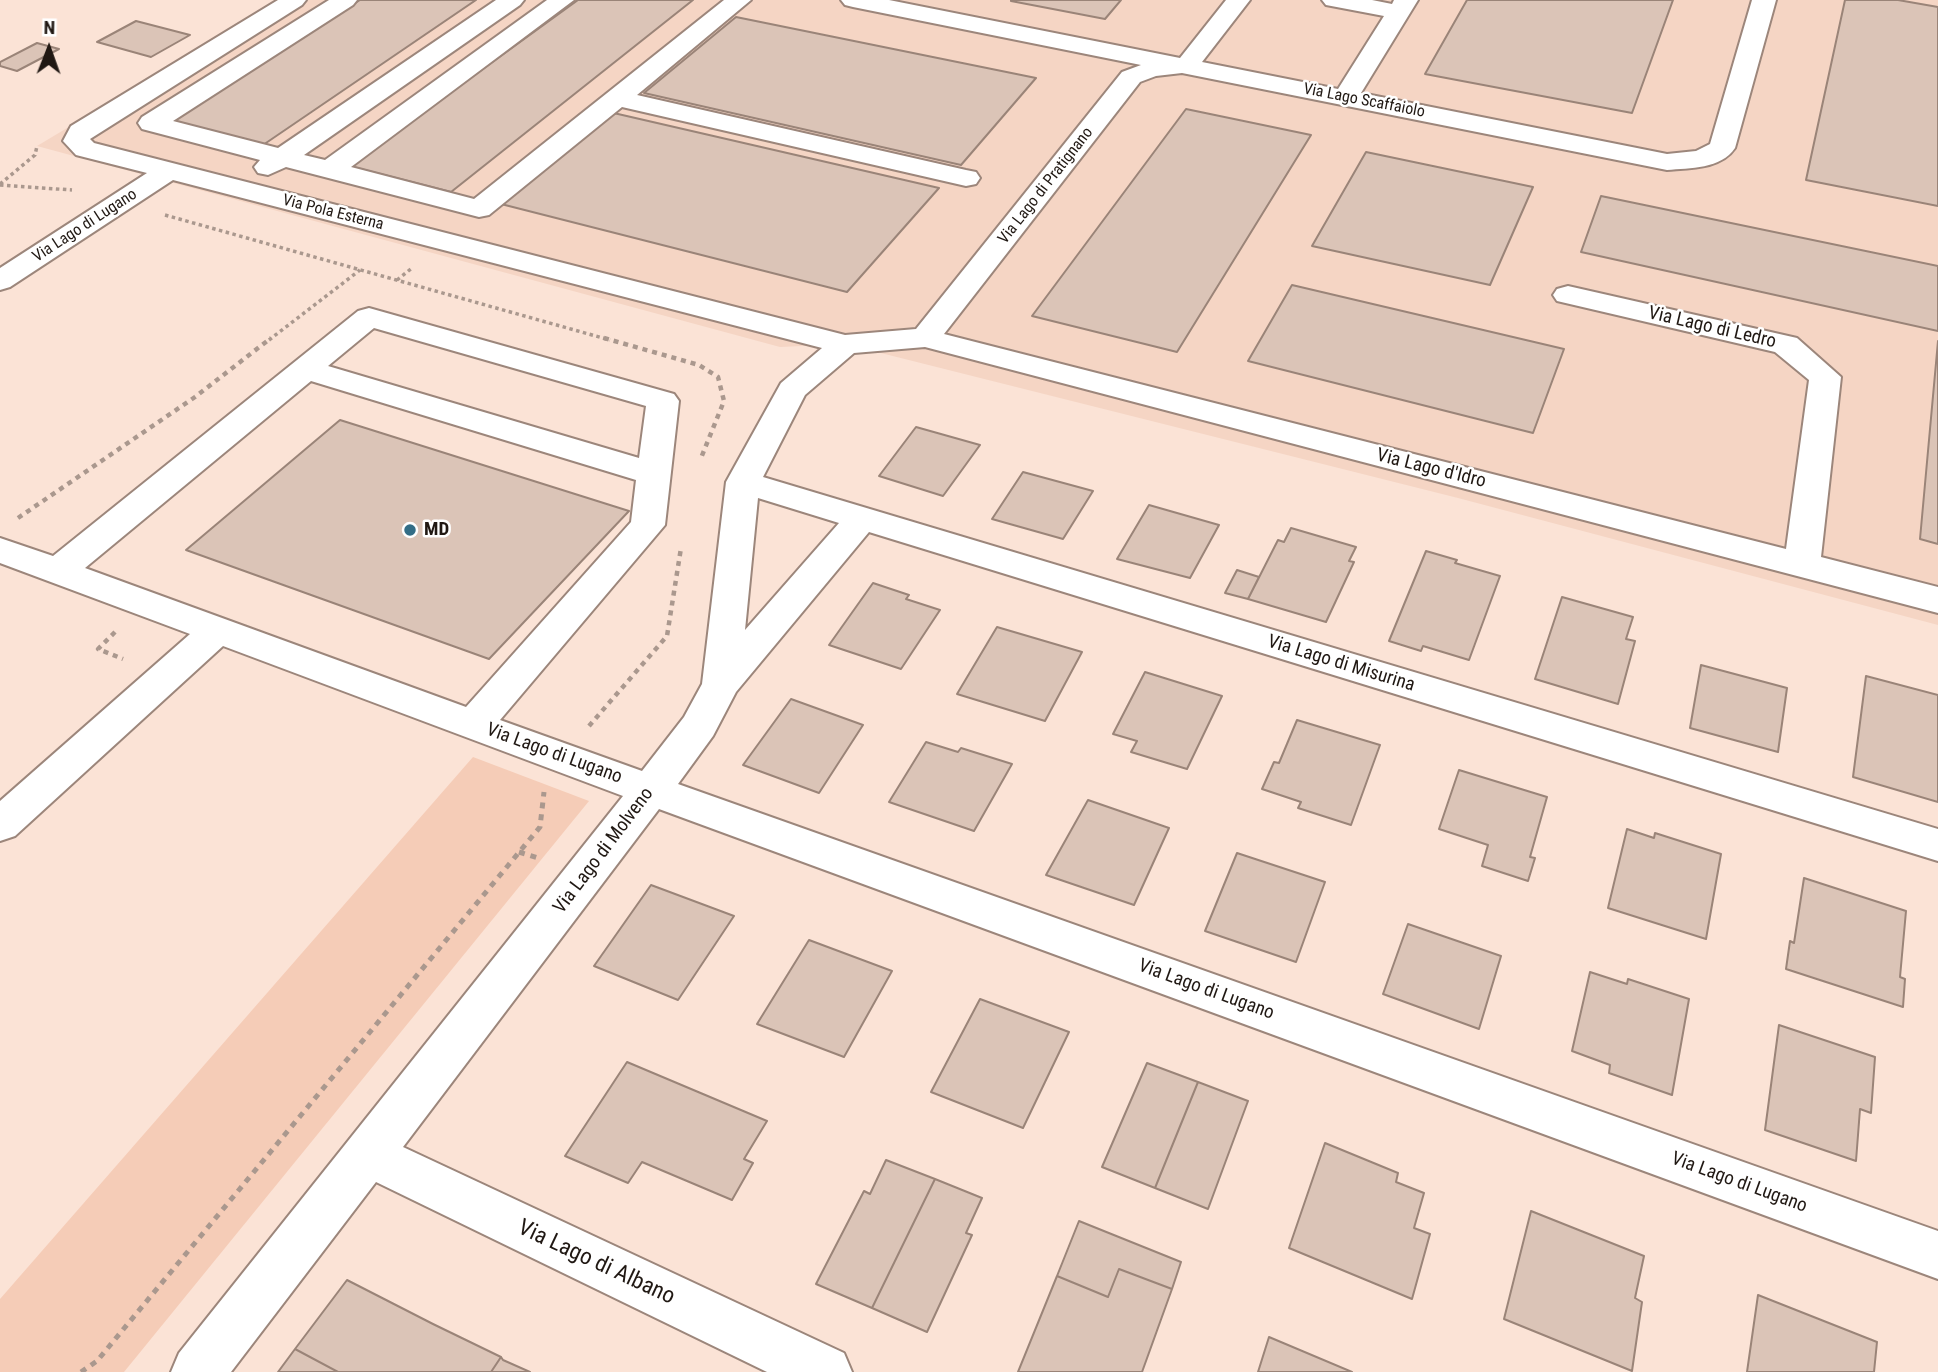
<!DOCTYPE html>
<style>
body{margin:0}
#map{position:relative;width:1938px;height:1372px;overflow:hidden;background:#fbe3d6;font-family:"Roboto Condensed",sans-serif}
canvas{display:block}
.north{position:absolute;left:14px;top:14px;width:70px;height:70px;-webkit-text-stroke:5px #fff;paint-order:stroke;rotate:1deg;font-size:19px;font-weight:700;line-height:28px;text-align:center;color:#201813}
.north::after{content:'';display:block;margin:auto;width:24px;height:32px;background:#201813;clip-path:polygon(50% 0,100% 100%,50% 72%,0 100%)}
</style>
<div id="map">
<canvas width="1938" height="1372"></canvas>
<div class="north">N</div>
</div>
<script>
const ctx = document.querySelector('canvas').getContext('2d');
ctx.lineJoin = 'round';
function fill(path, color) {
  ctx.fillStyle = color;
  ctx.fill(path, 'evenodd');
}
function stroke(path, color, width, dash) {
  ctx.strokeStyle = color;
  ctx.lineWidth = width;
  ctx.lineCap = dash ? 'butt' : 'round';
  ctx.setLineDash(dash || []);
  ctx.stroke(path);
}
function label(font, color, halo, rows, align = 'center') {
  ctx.font = font + ' "Roboto Condensed",sans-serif';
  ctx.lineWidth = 5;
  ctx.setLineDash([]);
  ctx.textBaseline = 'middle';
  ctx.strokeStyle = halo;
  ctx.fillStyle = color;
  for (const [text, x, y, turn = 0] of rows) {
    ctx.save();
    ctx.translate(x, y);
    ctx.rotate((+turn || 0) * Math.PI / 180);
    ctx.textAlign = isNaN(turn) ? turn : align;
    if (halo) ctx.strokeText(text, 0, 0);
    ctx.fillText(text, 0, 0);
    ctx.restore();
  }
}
fill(new Path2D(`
 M281 0H1938V625L1458 498 845 344 780 347 37 146Z`), '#f5d5c4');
fill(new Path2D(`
 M473 757 589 801 124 1372H0V1299Z`), '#f5ccb7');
const building = new Path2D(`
 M360 0H476L263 145 168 121Z
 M578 0H693L451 192 349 166Z
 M1121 0 1105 19 1011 1V0Z
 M1467 0H1673L1632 113 1425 74Z
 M1845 0H1898L1938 7V206L1806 180Z
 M736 17 1036 78 961 165 644 93Z
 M136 21 190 35 151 57 97 42Z
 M37 43 59 49 17 71 0 66V62Z
 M1186 109 1311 135 1177 352 1032 316Z
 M613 113 618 114 939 188 847 292 501 204Z
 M1366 152 1533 187 1490 285 1312 246Z
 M1601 196 1938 266V331L1581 252Z
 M1292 285 1564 349 1533 433 1248 361Z
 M1938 341V544L1920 539Z
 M340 420 629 511 489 659 186 550Z
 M916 427 980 445 943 496 879 476Z
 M1023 472 1093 491 1063 539 992 519Z
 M1149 505 1219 525 1190 578 1117 559Z
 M1291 528 1356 547 1349 561 1354 562 1326 622 1248 599 1278 540 1284 542Z
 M1426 551 1457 560 1455 563 1500 576 1469 660 1423 646 1421 651 1389 641Z
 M1237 570 1259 577 1248 599 1225 593Z
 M873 583 909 595 906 599 940 610 901 669 829 645Z
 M1562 597 1633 617 1626 639 1635 641 1618 704 1535 679Z
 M997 627 1082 652 1045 721 957 694Z
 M1701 665 1787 688 1778 752 1690 728Z
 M1145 672 1222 696 1187 769 1131 752 1137 741 1113 734Z
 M1866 676 1938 695V802L1853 777Z
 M791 699 863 725 819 793 743 765Z
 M1297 720 1380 745 1351 825 1298 808 1301 802 1262 789 1274 762 1279 763Z
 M926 742 958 752 961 748 1012 764 974 831 889 802Z
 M1459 770 1547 797 1530 857 1535 858 1528 881 1482 866 1488 845 1439 829Z
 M1088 800 1169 828 1134 905 1046 875Z
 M1627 829 1654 838 1655 833 1721 854 1706 939 1608 908Z
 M1237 853 1325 882 1296 962 1205 931Z
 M1804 878 1906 911 1900 977 1905 979 1903 1007 1786 969 1790 941 1794 943Z
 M651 885 734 916 678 1000 594 966Z
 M1408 924 1501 956 1479 1029 1383 994Z
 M809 940 892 971 844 1057 757 1024Z
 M1590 972 1627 984 1628 979 1689 999 1672 1095 1609 1073 1610 1065 1572 1051Z
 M980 999 1069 1032 1023 1128 931 1092Z
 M1779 1025 1875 1057 1871 1113 1860 1109 1856 1161 1765 1130Z
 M627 1062 767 1121 744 1159 753 1163 732 1200 642 1162 628 1183 565 1156Z
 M1147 1063 1198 1082 1155 1188 1102 1167Z
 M1198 1082 1248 1101 1208 1209 1155 1188Z
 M1325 1143 1398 1173 1396 1182 1424 1193 1414 1228 1430 1234 1412 1299 1289 1248Z
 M886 1160 935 1179 872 1308 816 1284 864 1191 870 1194Z
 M935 1179 982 1198 966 1233 972 1235 927 1332 872 1308Z
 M1531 1211 1644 1256 1635 1298 1642 1302 1632 1371 1504 1319Z
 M1079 1221 1181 1262 1172 1289 1119 1269 1108 1297 1057 1276Z
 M1119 1269 1172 1289 1142 1372H1018L1057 1276 1108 1297Z
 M347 1280 433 1324 501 1357 491 1372H338L295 1349Z
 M1758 1295 1877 1342 1874 1372H1747Z
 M1269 1337 1352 1372H1258Z
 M295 1349 338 1372H278Z
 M501 1357 503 1360 530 1372H491Z`);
fill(building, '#dbc4b7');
stroke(building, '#9a8478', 2);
const minor = new Path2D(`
 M278 0H306L302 5 90 139 94 143 845 335 916 329 1122 72 1141 65 853 7 845 5 841 0H889L1180 58 1226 0H1250L1202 62 1338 89 1384 16 1326 5 1322 0H1372L1392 4 1394 0H1418L1361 93 1667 154 1696 151 1710 144 1752 0H1776L1735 148C1721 169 1690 168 1667 170L1182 73 1156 76 1140 82 944 334 1786 549 1809 380 1775 352 1557 301 1553 295 1557 289 1568 286 1797 338 1841 377 1821 557 1938 587V613L925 347 854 353 805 395 763 477 1938 829V861L869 532 736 692 713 736 678 784 1938 1231V1279L659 809 403 1147 844 1353 852 1372H767L376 1182 231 1372H171L179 1353 623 796 223 646 15 836 0 841V801L190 634 0 563V538L53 556 358 311 369 308 674 394 679 401 665 525 500 720 642 771 684 717 702 684 726 482 781 383 822 348 173 180 10 287 0 290V268L147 173 76 155 63 141 71 126ZM374 328 646 406 639 458 328 366ZM311 381 636 480 631 522 466 707 85 568ZM758 498 839 523 745 630Z
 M329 0H357L353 5 173 121 278 148 496 0H524L520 5 304 155 325 160 547 0H574L351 167 474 199 724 0H751L637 95 966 170 976 172 980 178 976 184 966 186 622 107 489 215 479 217 286 167 268 175 258 173 254 167 260 160 142 129 138 123 142 117Z`);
stroke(minor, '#9c867b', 4);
stroke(new Path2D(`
 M0 184 35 155 37 146
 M0 185 72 190
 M165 215 610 340
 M397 280 412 268
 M269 340 360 270`), '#aa988e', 3.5, [3.5, 3.5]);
stroke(new Path2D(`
 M604 338 699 365 718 377 724 401 701 458
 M18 518 195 397 271 338
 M115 632 98 649 123 659
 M589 726 667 636 681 548`), '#aa988e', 4.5, [5, 5]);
stroke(new Path2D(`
 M519 852 541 859
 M81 1372 97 1361 540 827 544 792`), '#aa988e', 5, [6, 6]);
fill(minor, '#fff');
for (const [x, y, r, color] of [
 [410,530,7,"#336d86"]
]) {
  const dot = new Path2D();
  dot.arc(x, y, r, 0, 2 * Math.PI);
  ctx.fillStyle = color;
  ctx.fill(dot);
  stroke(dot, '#fff', 2.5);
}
label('16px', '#201813', '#fff', [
 ["Via Lago Scaffaiolo",1364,101,11],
 ["Via Lago di Pratignano",1046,186,-52],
 ["Via Pola Esterna",333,213,14],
 ["Via Lago di Lugano",85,226,-33]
]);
label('19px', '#201813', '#fff', [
 ["Via Lago di Ledro",1712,328,13],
 ["Via Lago d'Idro",1431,469,14],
 ["Via Lago di Misurina",1341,664,17],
 ["Via Lago di Lugano",554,754,20],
 ["Via Lago di Molveno",604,851,-53],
 ["Via Lago di Lugano",1206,990,20],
 ["Via Lago di Lugano",1739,1183,20]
]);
label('bold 19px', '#201813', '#fff', [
 ["MD",424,530]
], 'left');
label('23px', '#201813', '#fff', [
 ["Via Lago di Albano",596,1263,25]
]);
</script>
